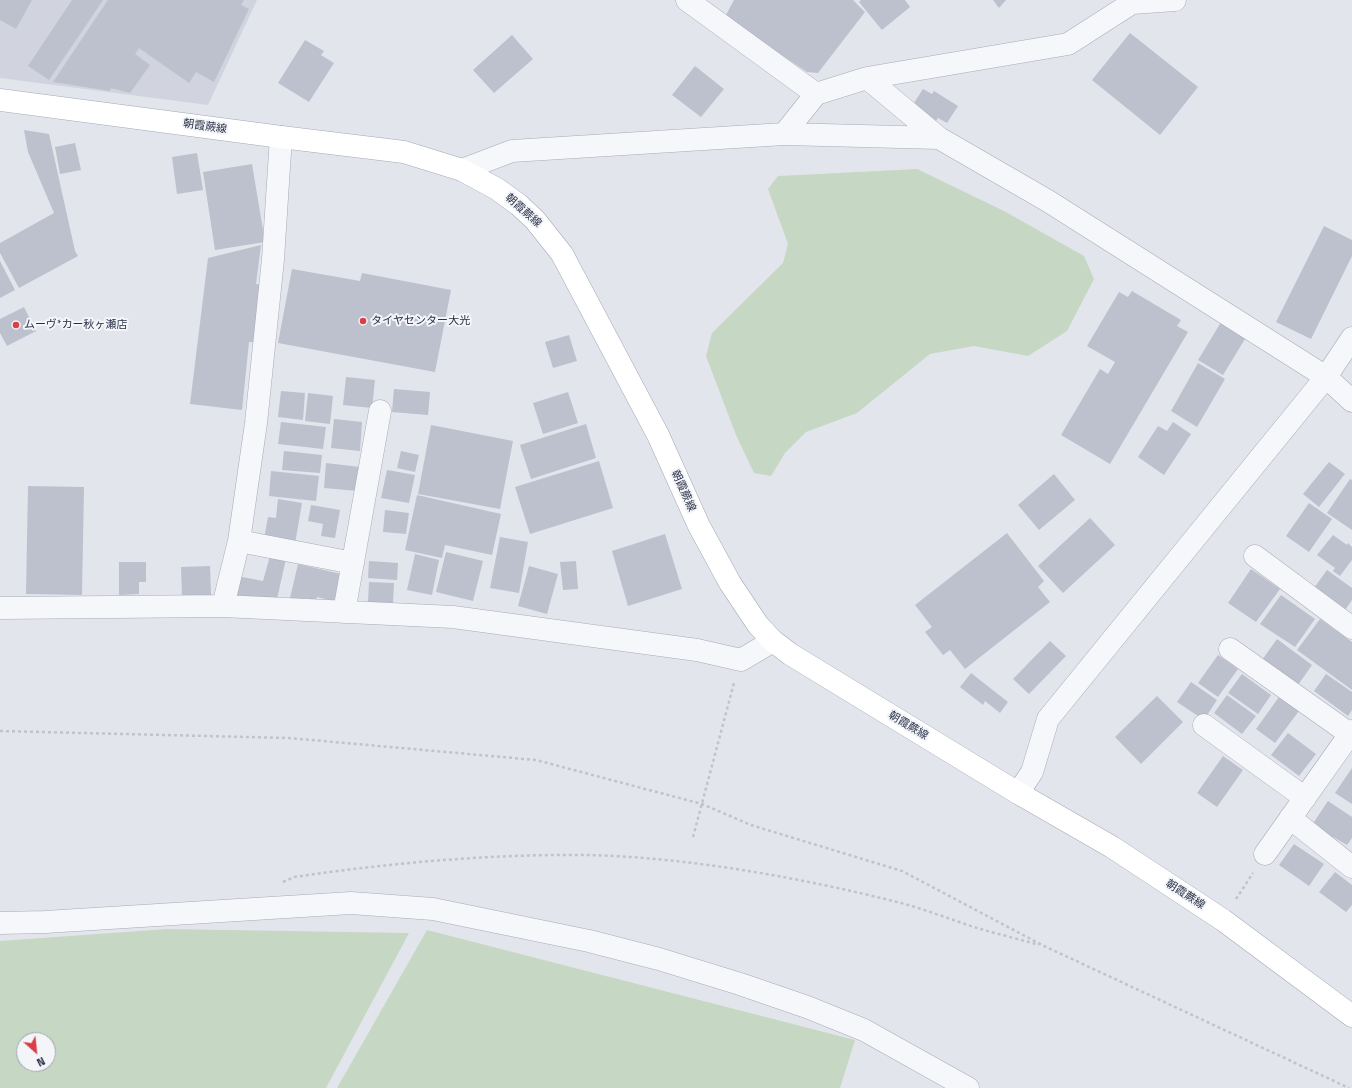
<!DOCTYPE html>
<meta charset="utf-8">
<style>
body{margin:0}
#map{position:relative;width:1352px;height:1088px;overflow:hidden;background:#e3e5ec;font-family:"Titillium Web",sans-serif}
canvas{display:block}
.north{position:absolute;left:16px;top:1032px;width:40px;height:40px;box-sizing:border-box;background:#f3f5f9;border:1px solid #a2a6b1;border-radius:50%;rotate:153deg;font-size:11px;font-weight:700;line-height:16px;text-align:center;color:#293046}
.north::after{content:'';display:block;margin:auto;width:14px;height:18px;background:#db3e46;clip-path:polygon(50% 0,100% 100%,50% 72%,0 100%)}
</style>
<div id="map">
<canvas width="1352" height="1088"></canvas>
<div class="north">N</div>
</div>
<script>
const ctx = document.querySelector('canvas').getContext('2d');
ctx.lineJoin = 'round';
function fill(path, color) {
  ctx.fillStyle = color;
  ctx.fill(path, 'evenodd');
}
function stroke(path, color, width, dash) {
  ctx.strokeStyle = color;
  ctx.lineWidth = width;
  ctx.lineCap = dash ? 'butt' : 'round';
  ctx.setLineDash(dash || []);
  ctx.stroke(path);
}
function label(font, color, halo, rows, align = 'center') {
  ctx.font = font + ' "Titillium Web","Noto Sans JP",sans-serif';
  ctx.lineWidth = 4;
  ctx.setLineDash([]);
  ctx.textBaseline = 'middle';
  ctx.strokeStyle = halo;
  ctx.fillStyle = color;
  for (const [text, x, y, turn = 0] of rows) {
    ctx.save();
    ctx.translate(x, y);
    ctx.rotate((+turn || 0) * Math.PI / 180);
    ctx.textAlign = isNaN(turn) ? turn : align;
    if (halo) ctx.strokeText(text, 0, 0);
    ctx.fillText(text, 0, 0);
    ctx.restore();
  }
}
fill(new Path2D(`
 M0 0H257L208 105 0 78Z`), '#d1d4de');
fill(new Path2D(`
 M917 169 1004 211 1084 256 1094 279 1067 331 1028 356 974 346 930 354 857 413 806 432 785 453 771 476 754 473 736 435 706 356 712 333 783 263 788 244 768 189 778 176Z
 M167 929 409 933 326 1088H0V941ZM24 1040H48V1064H24Z
 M427 930 855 1040 840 1088H337Z`), '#c6d7c3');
fill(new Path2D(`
 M0 0H32L16 29 0 20Z
 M72 0H103L49 80 28 66Z
 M108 0H244L241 5 249 9 214 82 196 72 189 83 139 48 135 54 150 65 130 93 111 88 110 91 53 82Z
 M734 0H853L865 12 818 73 807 72 725 17Z
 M861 0H905L910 7 882 30 859 2Z
 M993 0H1006L999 8Z
 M1130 33 1198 87 1160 135 1092 80Z
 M512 35 533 59 494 93 473 70Z
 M305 40 324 51 321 55 334 63 309 102 278 83Z
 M695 66 724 89 701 117 672 95Z
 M923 89 932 94 934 91 958 106 947 123 938 118 936 121 912 106Z
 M24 130 49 134 75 251 78 256 19 288 0 253V243L54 213 28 152Z
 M75 143 81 170 60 174 55 147Z
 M197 153 203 190 177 194 172 157Z
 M252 164 265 242 215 250 203 172Z
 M1324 226 1352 240V256L1311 339 1276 322Z
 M261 245 256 284 262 285 255 342H249L242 410 190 404 208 258Z
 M0 261 15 290 0 298Z
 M292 269 360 281 362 273 451 290 435 372 278 343Z
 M1132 291 1181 320 1177 326 1188 332 1110 464 1061 435 1100 369 1108 374 1115 362 1087 346 1119 292 1128 297Z
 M24 307 36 331 7 346 0 333V319Z
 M1223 319 1248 334 1223 375 1198 360Z
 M569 335 577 361 553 368 545 342Z
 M1198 363 1225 379 1197 427 1171 411Z
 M346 377 375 380 372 408 343 405Z
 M394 389 430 392 428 415 392 412Z
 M281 391 305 393 303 420 278 417Z
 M568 392 578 423 543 434 533 403Z
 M308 393 333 396 330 424 305 421Z
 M334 419 362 422 360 451 331 448Z
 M281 422 326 427 323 449 278 444Z
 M1173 422 1191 434 1164 475 1138 457 1158 426 1167 431Z
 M586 424 596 458 531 479 520 445Z
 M431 425 513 441 500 509 418 494Z
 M284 451 322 455 320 473 282 470Z
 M401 451 419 455 415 472 397 468Z
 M599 461 613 508 530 534 515 487Z
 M1329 462 1345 474 1319 507 1303 494Z
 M326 463 360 467 358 491 324 488Z
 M387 470 415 475 409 503 381 498Z
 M271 471 319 476 316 501 269 496Z
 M1054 474 1075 500 1039 530 1018 505Z
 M1350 479 1352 480V530L1327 513Z
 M28 486 84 487 82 595 26 594Z
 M417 495 501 514 492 555 445 545 442 558 405 550Z
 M278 499 302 503 295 544 264 539 268 517 276 518Z
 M1309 503 1332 519 1309 552 1286 536Z
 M311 505 340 510 335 538 321 536 323 524 308 521Z
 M385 510 409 513 406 534 383 532Z
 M1090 518 1115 545 1063 593 1038 566Z
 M1007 533 1044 581 1038 587 1050 602 965 669 950 650 943 655 925 632 932 627 915 605Z
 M665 534 682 589 628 606 612 551Z
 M1333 535 1347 545 1348 543 1352 547V560L1340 576 1333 571 1335 568 1317 555Z
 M500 537 528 542 519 593 490 588Z
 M446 552 483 561 473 601 436 592Z
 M415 554 439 560 432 595 407 590Z
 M270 556 286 559 277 599 234 597 237 576 263 581Z
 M369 561 398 563 397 580 368 578Z
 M576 561 578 589 563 590 560 562Z
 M119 562H146V582H139V594L119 595Z
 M298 564 341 574 334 601 317 597 316 601 306 598 305 601 290 598Z
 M210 566 211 595H182L181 567Z
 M529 566 558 574 547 614 518 606Z
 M1251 569 1280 589 1256 622 1228 603Z
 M1327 570 1352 588V600L1345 610 1314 588Z
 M369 582 394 583 393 603 368 602Z
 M1281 595 1315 619 1295 647 1260 624Z
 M1320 619 1352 642V690L1297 650Z
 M1277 639 1312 665 1298 685 1262 660Z
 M1050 641 1066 656 1029 694 1013 679Z
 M1218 655 1238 669 1218 697 1198 683Z
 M971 673 1008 702 1000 713 985 701 983 705 960 687Z
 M1242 674 1271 695 1258 714 1228 693Z
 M1326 674 1352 692V710L1348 716 1314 691Z
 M1191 682 1217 700 1204 720 1177 702Z
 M1227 695 1256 716 1242 734 1214 713Z
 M1157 696 1183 722 1141 764 1115 737Z
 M1279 697 1299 711 1275 743 1256 729Z
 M1288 733 1316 754 1299 776 1271 755Z
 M1223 756 1243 770 1217 807 1197 793Z
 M1352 768V804L1335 793Z
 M1328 801 1352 817V838L1347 845 1333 837 1330 840 1312 825Z
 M1294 844 1324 864 1309 886 1279 865Z
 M1335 872 1352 885V905L1346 912 1319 892Z`), '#bcc1cd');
const minor = new Path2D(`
 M687 0 816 94 784 134
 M1132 3 1175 0
 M816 94 867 78
 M939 138 867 78 1068 44 1132 3 1135 0
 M462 170 512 151 784 134 939 138 1048 201 1326 377 1352 401
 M239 541 353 563
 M1255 556 1352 628
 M223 606 239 541 256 423 273 259 281 137
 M0 608 223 606 453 617 697 650 741 660 773 641
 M344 612 380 411
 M1230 649 1350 734 1352 731
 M1204 725 1305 798
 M1018 793 1032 772 1048 719 1326 377 1352 338
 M1290 818 1352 867
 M1265 854 1350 734 1352 735
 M0 923 45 922 351 903 433 909 589 941 659 959 740 984 807 1007 864 1030 968 1088`);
const major = new Path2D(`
 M0 100 281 137 404 152 462 170 497 189 519 205 535 220 562 254 658 435 699 526 730 583 758 625 773 641 790 654 1018 793 1112 847 1223 920 1352 1016`);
stroke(minor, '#a7abb7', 23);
stroke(major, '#a1a8b9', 23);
stroke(new Path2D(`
 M0 731 289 738 536 760 702 804 751 825 902 871 1044 946 1349 1088
 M693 837 734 683
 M283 882 294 877C390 863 488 854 586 855 687 857 803 878 901 903 927 910 952 920 977 928 997 934 1019 939 1039 945
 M1236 899 1253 873`), '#c1c3cb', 2.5, [3, 3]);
stroke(minor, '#f6f7fa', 22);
stroke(major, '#fff', 22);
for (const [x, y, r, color] of [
 [363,321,4,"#db3e46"],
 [16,325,4,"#db3e46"]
]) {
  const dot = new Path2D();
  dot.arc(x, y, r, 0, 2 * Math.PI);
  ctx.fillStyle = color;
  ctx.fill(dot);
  stroke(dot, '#f3f5f9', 1.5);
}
label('11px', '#293046', '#f3f5f9', [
 ["朝霞蕨線",205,127,8],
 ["朝霞蕨線",523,211,42],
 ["朝霞蕨線",683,491,66],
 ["朝霞蕨線",908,726,31],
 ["朝霞蕨線",1185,895,33]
]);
label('11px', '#293046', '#f3f5f9', [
 ["タイヤセンター大光",371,321],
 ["ムーヴ*カー秋ヶ瀬店",24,325]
], 'left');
</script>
